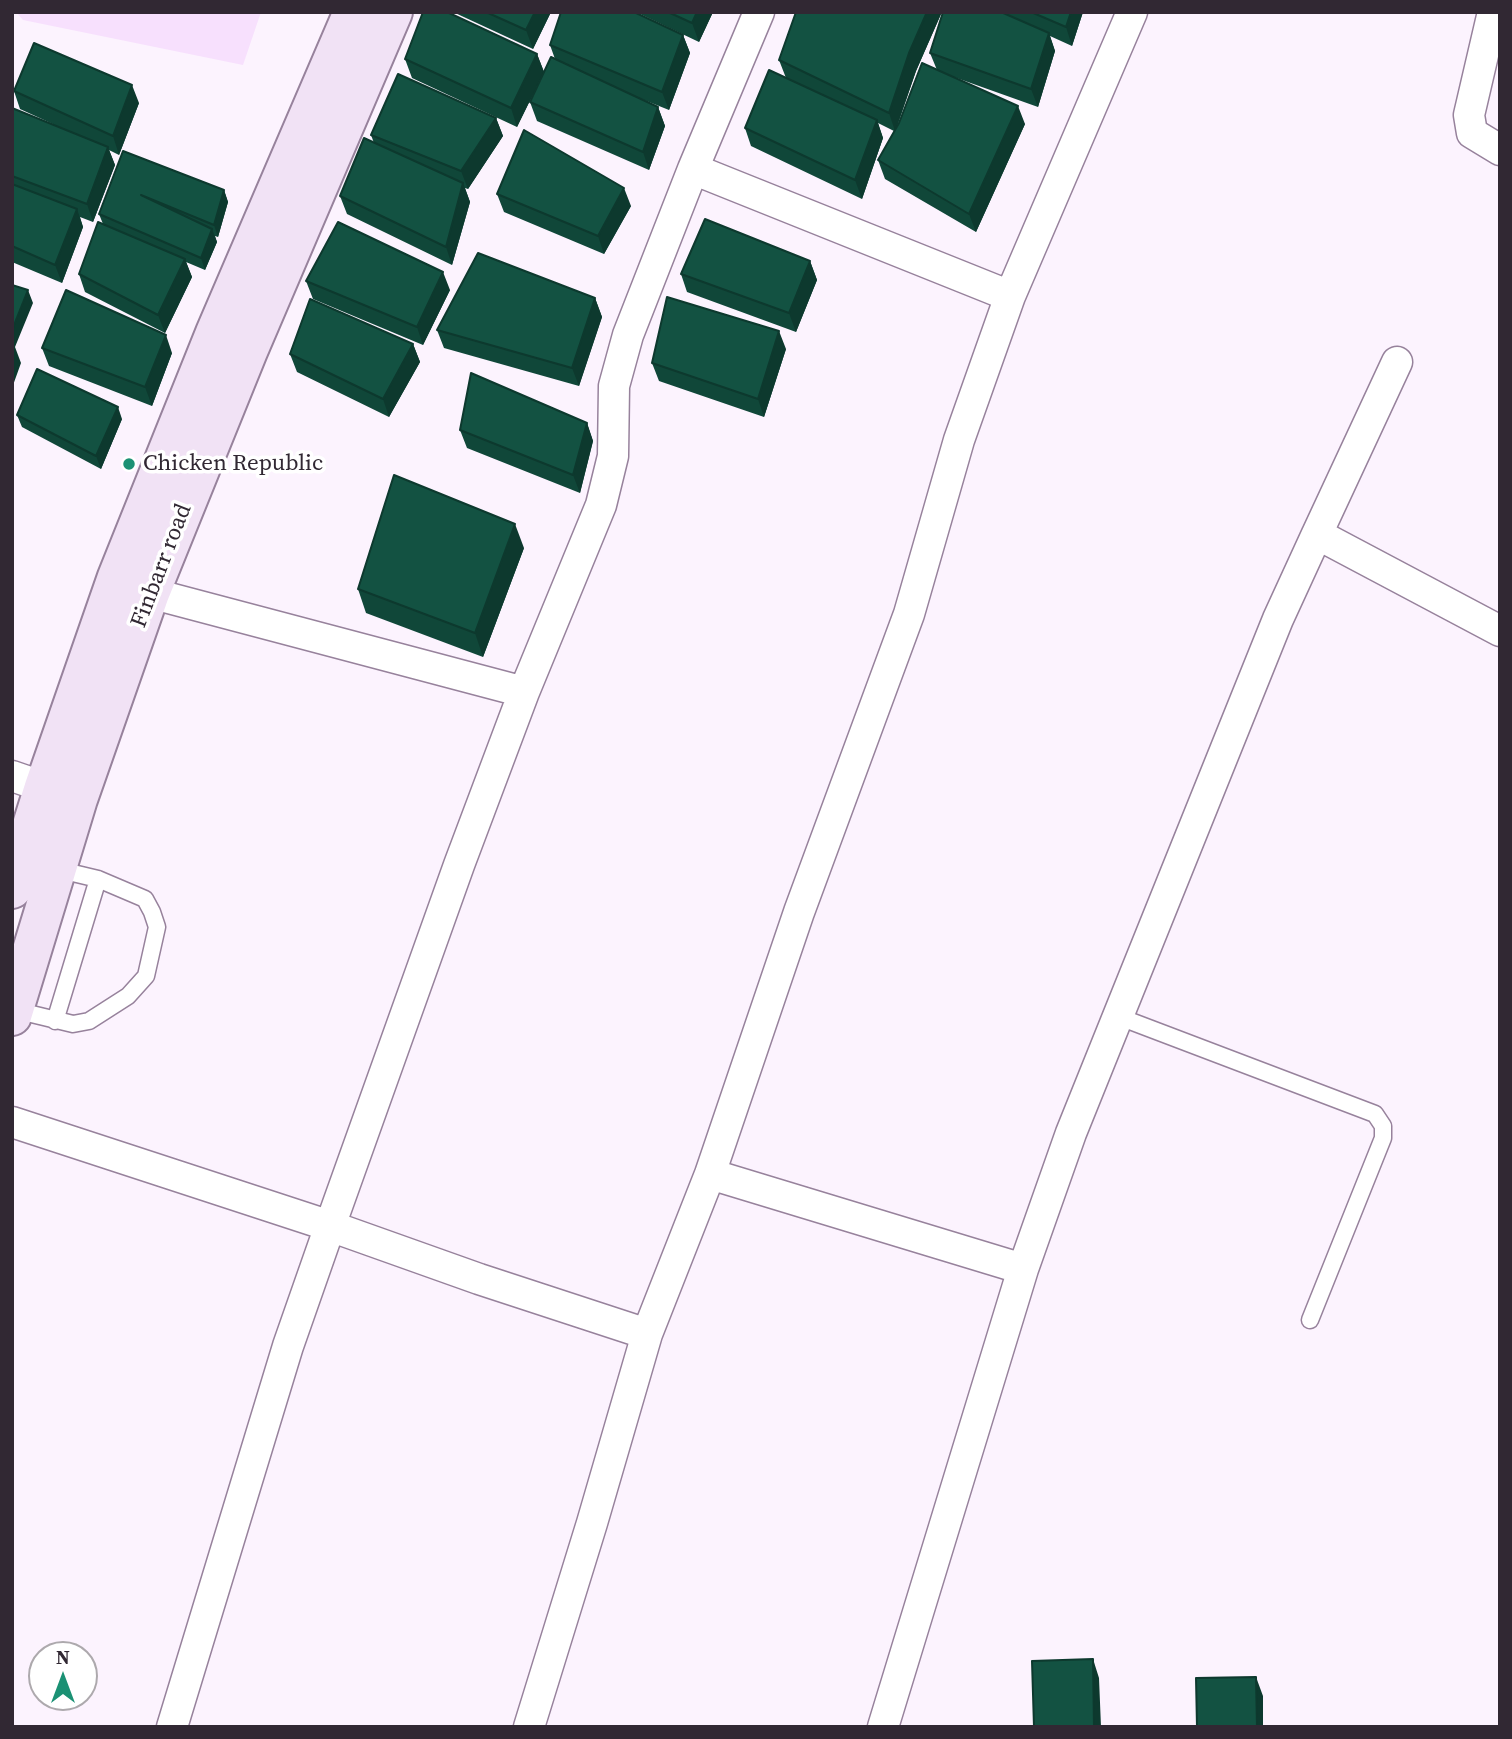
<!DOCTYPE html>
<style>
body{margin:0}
#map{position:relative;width:1512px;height:1739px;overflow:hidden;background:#fcf3fe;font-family:"Source Serif 4",serif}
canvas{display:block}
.frame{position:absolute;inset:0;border:14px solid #312833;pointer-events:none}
.north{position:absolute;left:28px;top:1641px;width:70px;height:70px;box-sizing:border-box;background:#fff;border:2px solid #ada9ad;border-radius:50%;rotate:0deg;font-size:19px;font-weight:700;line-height:28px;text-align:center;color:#312833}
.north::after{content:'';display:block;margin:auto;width:24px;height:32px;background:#1b9174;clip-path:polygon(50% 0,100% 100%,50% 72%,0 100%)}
</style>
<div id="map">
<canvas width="1512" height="1739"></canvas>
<div class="frame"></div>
<div class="north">N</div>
</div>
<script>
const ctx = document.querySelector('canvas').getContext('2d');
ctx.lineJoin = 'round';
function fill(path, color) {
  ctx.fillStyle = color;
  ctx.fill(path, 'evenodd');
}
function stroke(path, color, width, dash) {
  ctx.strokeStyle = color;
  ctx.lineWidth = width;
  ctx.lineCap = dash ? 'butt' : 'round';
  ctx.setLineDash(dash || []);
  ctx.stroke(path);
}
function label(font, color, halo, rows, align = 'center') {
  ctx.font = font + ' "Source Serif 4",serif';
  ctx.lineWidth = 7;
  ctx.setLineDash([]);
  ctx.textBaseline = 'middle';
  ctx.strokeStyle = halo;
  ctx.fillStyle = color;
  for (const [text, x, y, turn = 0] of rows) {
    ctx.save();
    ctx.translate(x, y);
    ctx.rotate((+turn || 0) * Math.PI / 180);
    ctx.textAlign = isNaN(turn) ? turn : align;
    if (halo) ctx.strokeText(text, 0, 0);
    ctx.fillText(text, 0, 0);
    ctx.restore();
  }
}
fill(new Path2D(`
 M16 12H261L243 65 23 20Z`), '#f7e0fd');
const lane = new Path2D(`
 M15 1010 73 1024 89 1021 128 996 146 976 157 927 152 912 145 899 98 879 56 869
 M1117 1016 1375 1114 1383 1126V1138L1310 1320
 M55 1021 98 879`);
const street = new Path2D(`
 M1493 12 1469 115 1472 133 1500 150
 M693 169 1010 296
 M1317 534 1397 362
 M150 593 524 692
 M12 776 44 787
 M12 1122 330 1226 479 1279 647 1334
 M710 1174 1023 1269
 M172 1727 288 1346 330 1226 459 865 524 692 601 505 613 456 614 386 628 335 693 169 759 12
 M529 1727 592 1523 647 1334 710 1174 799 912 909 614 959 440 1010 296 1132 12
 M883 1727 1023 1269 1071 1133 1278 619 1317 534 1500 631`);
const secondary = new Path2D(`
 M12 889 44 787 117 577 215 333 353 12
 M12 1016 78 799 150 593 248 351 393 12`);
stroke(lane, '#97829c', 19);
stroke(street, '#97829c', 33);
stroke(secondary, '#97829c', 42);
stroke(lane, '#fff', 16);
stroke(street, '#fff', 30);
stroke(secondary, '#f1e2f5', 38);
fill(new Path2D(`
 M453 12H551L533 49Z
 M636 12H713L699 42Z
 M796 12H941V14L916 71 897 127 937 70 930 53 943 12H1083L1072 46 1050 36 1055 51 1038 107 951 76 1025 124 976 232 885 179 878 160 894 131 878 123 883 138 862 199 751 146 745 128 786 78 779 60Z
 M683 35 690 53 669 110 629 94 658 107 665 126 649 170 537 121 530 102 543 74 517 127 412 78 405 59 537 54 544 72 555 59 550 45Z
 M14 91 139 103 119 155 109 150 115 165 93 222 80 217 83 227 62 283 12 262V108L55 125 20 109Z
 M496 118 503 136 468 189 465 188 470 202 452 265 347 214 340 196 374 143 371 135Z
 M224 190 228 202 218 237 215 236 217 242 205 270 186 262 192 277 165 333 85 292 79 274 103 224 99 214Z
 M497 194 631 206 604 254 504 212Z
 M810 261 817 280 796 332 687 292 681 274Z
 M306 281 450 290 423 345 313 299Z
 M595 298 602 317 579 386 444 348 437 330Z
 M413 344 420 362 389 417 297 372 290 354Z
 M42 348 172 353 152 406 49 366Z
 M786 349 764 417 659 381 652 363Z
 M17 415 122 419 101 469 22 427Z
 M587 423 593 441 580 493 467 448 460 430Z
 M524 548 483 657 366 613 358 589Z`), '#104739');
fill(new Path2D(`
 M535 12H551L533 49 526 30Z
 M697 12H713L699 42 692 23Z
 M927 12H941V14L916 71 895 131 889 113 909 53Z
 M1071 12H1083L1072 46 1066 27Z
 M1049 33 1055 51 1038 107 1031 89Z
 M683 35 690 53 669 110 662 92Z
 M537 54 544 72 517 127 511 108Z
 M132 85 139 103 119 155 113 136Z
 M1018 106 1025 124 976 232 969 214Z
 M658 107 665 126 649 170 643 152Z
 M496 118 503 136 468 189 461 171Z
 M877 120 883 138 862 199 855 180Z
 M108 147 115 165 93 222 87 204Z
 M463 183 470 202 452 265 446 247Z
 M624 188 631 206 604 254 598 236Z
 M224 190 228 202 218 237 214 225Z
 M77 209 83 227 62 283 55 265Z
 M212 229 217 242 205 270 201 258Z
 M185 259 192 277 165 333 158 315Z
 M810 261 817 280 796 332 789 313Z
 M443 272 450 290 423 345 417 327Z
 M28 290 33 303 15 347 21 363 12 388V351L14 346 12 342V330Z
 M595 298 602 317 579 386 572 368Z
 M779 331 786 349 764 417 758 399Z
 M166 335 172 353 152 406 145 387Z
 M413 344 420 362 389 417 383 399Z
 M118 407 122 419 101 469 96 456Z
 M587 423 593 441 580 493 573 475Z
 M515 524 524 548 483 657 475 633Z
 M1093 1659 1099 1678 1101 1727H1094Z
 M1256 1677 1263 1696V1727H1257Z`), '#0d392e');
const building = new Path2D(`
 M423 12H447L537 54 511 108 405 59Z
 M486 12H535L526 30Z
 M561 12H634L683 35 662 92 550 45Z
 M668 12H697L692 23Z
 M796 12H927L909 53 889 113 779 60Z
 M943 12H1001L1049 33 1031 89 930 53Z
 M1031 12H1071L1066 27Z
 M34 43 132 85 113 136 14 91Z
 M551 57 658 107 643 152 530 102Z
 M922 63 1018 106 969 214 878 160 899 123Z
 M769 70 877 120 855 180 745 128Z
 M398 74 496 118 461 171 371 135Z
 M12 108 108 147 87 204 12 176Z
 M524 130 624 188 598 236 497 194Z
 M364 138 463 183 446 247 340 196Z
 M123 151 224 190 214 225 141 195 212 229 201 258 99 214Z
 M12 184 77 209 55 265 12 246Z
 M705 219 810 261 789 313 681 274Z
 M98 222 185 259 158 315 79 274Z
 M338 222 443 272 417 327 306 281Z
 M478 253 595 298 572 368 437 330Z
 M12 285 28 290 12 330Z
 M66 290 166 335 145 387 42 348Z
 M667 297 779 331 758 399 652 363Z
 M310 299 413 344 383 399 290 354Z
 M37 369 118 407 96 456 17 415Z
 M471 373 587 423 573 475 460 430Z
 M394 475 515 524 475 633 358 589Z
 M1093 1659 1094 1727H1034L1032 1661Z
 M1256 1677 1257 1727H1197L1196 1678Z`);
fill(building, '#135242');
stroke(building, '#0d392e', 2);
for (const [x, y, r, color] of [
 [129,464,7,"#1b9174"]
]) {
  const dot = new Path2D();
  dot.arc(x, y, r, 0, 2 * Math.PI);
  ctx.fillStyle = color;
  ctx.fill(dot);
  stroke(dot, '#fff', 2.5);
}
label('23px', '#312833', '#fff', [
 ["Chicken Republic",143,464]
], 'left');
label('23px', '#312833', '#fff', [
 ["Finbarr road",162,566,-69]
]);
</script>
